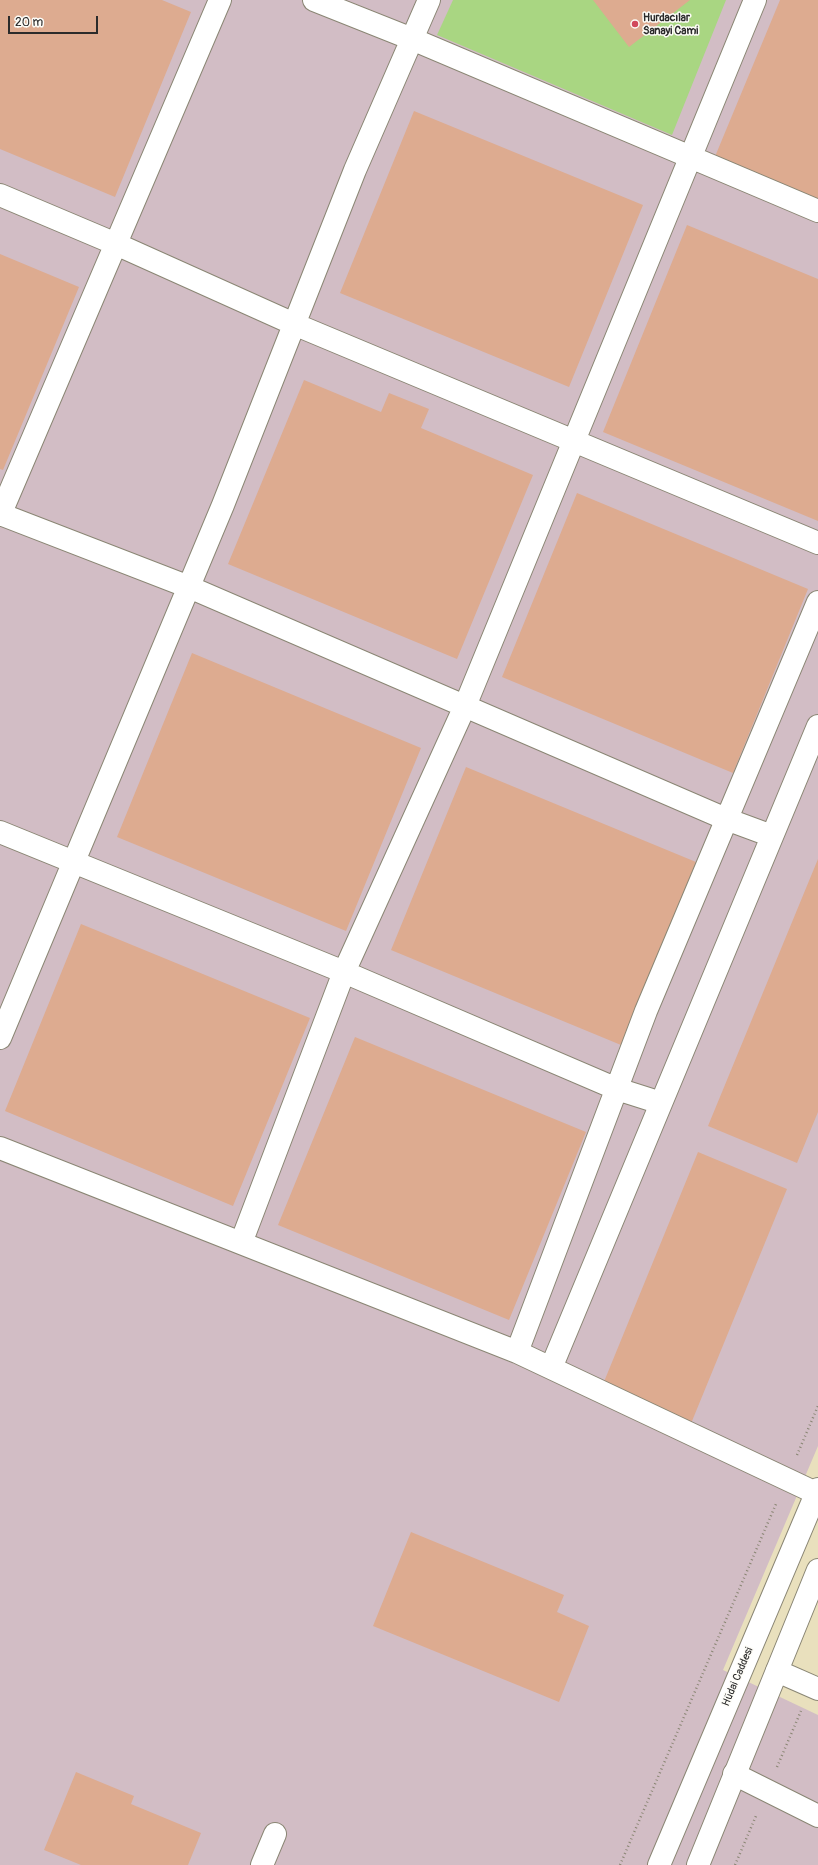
<!DOCTYPE html>
<meta charset="utf-8">
<style>
body{margin:0}
#map{position:relative;width:818px;height:1865px;overflow:hidden;background:#e9e0bd;font-family:Pangolin,sans-serif}
canvas{display:block}
.scale{position:absolute;left:8px;top:16px;width:90px;height:18px;box-sizing:border-box;border:2px solid #2b2b2b;border-top:0;padding-left:5px;font-size:12px;line-height:14px;white-space:nowrap;color:#2b2b2b;-webkit-text-stroke:3px #fdfcf7;paint-order:stroke}
</style>
<div id="map">
<canvas width="818" height="1865"></canvas>
<div class="scale">20 m</div>
</div>
<script>
const ctx = document.querySelector('canvas').getContext('2d');
ctx.lineJoin = 'round';
function fill(path, color) {
  ctx.fillStyle = color;
  ctx.fill(path, 'evenodd');
}
function stroke(path, color, width, dash) {
  ctx.strokeStyle = color;
  ctx.lineWidth = width;
  ctx.lineCap = dash ? 'butt' : 'round';
  ctx.setLineDash(dash || []);
  ctx.stroke(path);
}
function label(font, color, halo, rows, align = 'center') {
  ctx.font = font + ' Pangolin,sans-serif';
  ctx.lineWidth = 3;
  ctx.setLineDash([]);
  ctx.textBaseline = 'middle';
  ctx.strokeStyle = halo;
  ctx.fillStyle = color;
  for (const [text, x, y, turn = 0] of rows) {
    ctx.save();
    ctx.translate(x, y);
    ctx.rotate((+turn || 0) * Math.PI / 180);
    ctx.textAlign = isNaN(turn) ? turn : align;
    if (halo) ctx.strokeText(text, 0, 0);
    ctx.fillText(text, 0, 0);
    ctx.restore();
  }
}
fill(new Path2D(`
 M0 0H818V1446L723 1670 818 1715V1865H0Z`), '#d2bdc5');
fill(new Path2D(`
 M453 0H726L672 135 437 35Z`), '#a9d682');
fill(new Path2D(`
 M0 0H162L191 12 115 197 0 149Z
 M593 0H690L629 47Z
 M780 0H818V202L714 159Z
 M414 111 643 205 569 387 340 293Z
 M687 225 818 279V521L603 432Z
 M0 254 79 287 3 470 0 469Z
 M304 380 381 412 389 393 429 409 421 428 533 475 457 659 228 564Z
 M577 493 808 589 733 773 502 677Z
 M192 653 421 748 346 931 117 837Z
 M466 767 696 862 621 1045 391 950Z
 M818 859V1112L797 1163 708 1126Z
 M81 924 310 1018 233 1206 5 1111Z
 M355 1037 586 1132 509 1320 278 1225Z
 M698 1152 787 1189 690 1426 601 1389Z
 M411 1532 564 1595 557 1612 589 1626 559 1702 373 1626Z
 M76 1772 134 1796 131 1804 201 1833 188 1865H81L44 1850Z`), '#ddab90');
const street = new Path2D(`
 M314 0 412 39 818 211
 M0 195 116 244 294 324 818 543
 M0 514 189 587 726 819 772 836
 M0 515 220 0
 M0 832 344 972 617 1089 661 1103
 M0 1038 223 505 355 170 429 0
 M0 1148 517 1352 816 1493
 M241 1243 344 972 465 706 755 0
 M517 1352 646 1011 818 602
 M551 1368 818 726
 M777 1671 818 1689
 M734 1774 818 1816
 M262 1865 275 1834`);
const secondary = new Path2D(`
 M659 1865 818 1489
 M698 1865 818 1570`);
stroke(street, '#8a8674', 24);
stroke(secondary, '#8a8674', 24);
stroke(new Path2D(`
 M797 1455 818 1406
 M777 1767 801 1711
 M620 1865 776 1504
 M735 1865 756 1816`), '#8a8674', 2.5, [1, 3]);
stroke(street, '#fff', 22);
stroke(secondary, '#fff', 22);
for (const [x, y, r, color] of [
 [635,24,4,"#d1495b"]
]) {
  const dot = new Path2D();
  dot.arc(x, y, r, 0, 2 * Math.PI);
  ctx.fillStyle = color;
  ctx.fill(dot);
  stroke(dot, '#fdfcf7', 1.5);
}
label('bold 11px', '#2b2b2b', '#fdfcf7', [
 ["Hurdacılar",643,18],
 ["Sanayi Cami",643,31]
], 'left');
label('11px', '#2b2b2b', '#fdfcf7', [
 ["Hüdai Caddesi",738,1677,-67]
]);
</script>
